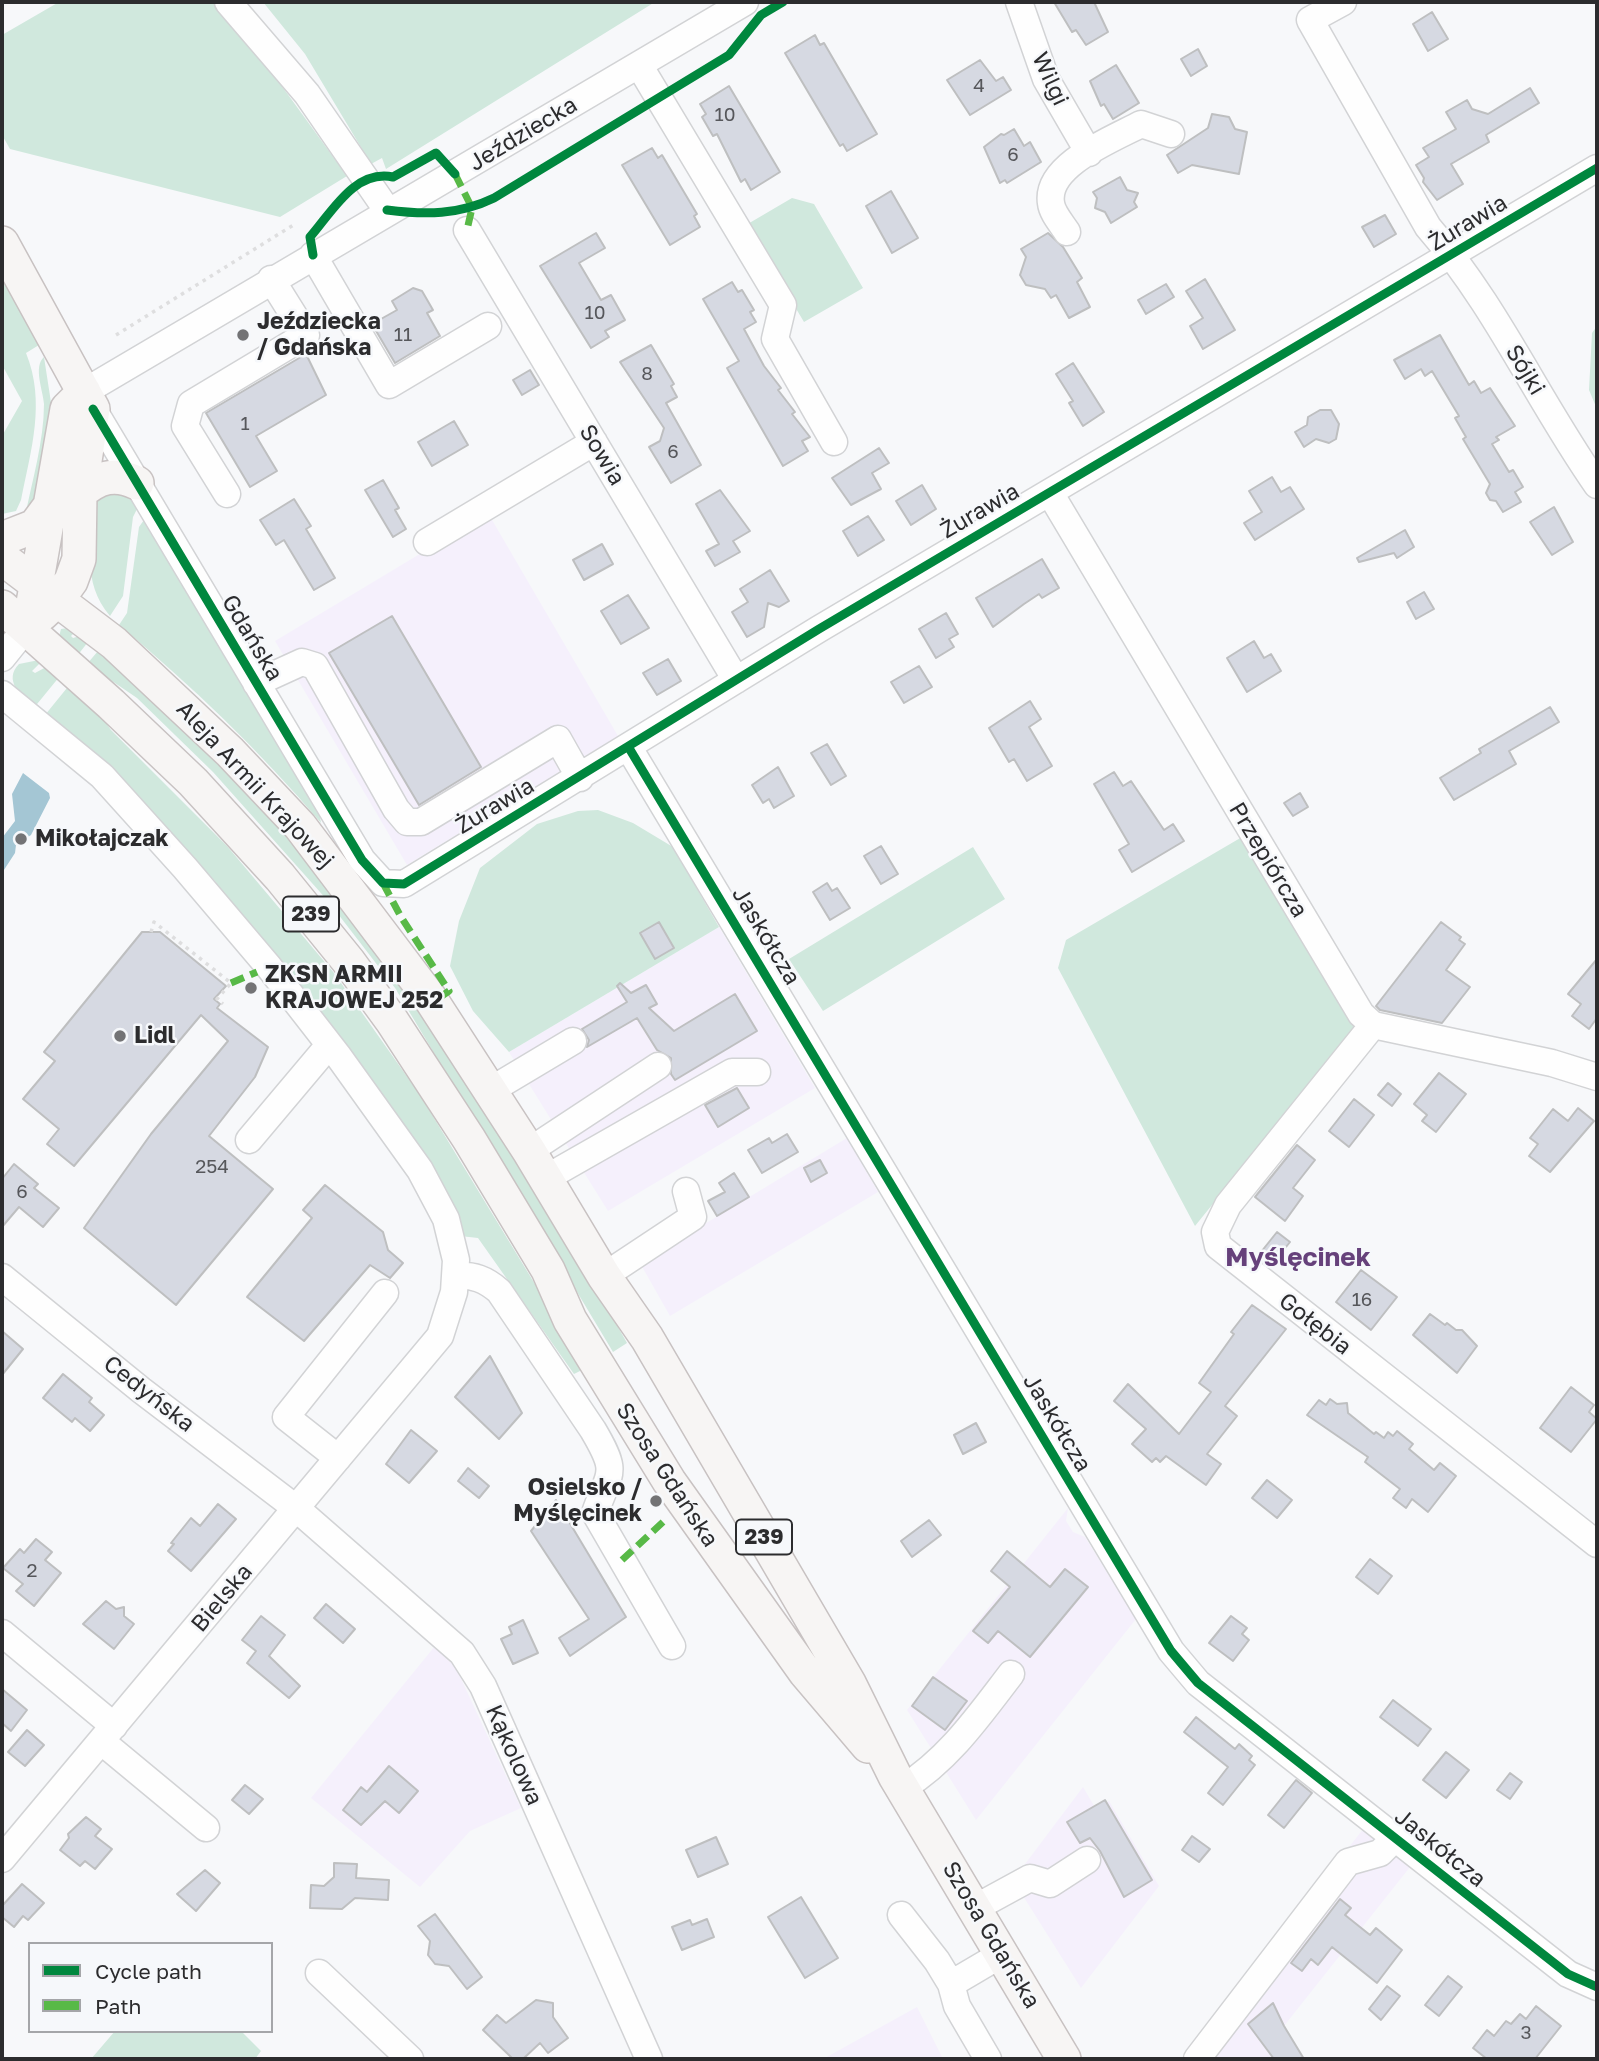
<!DOCTYPE html>
<meta charset="utf-8">
<style>
body{margin:0}
#map{position:relative;width:1599px;height:2061px;overflow:hidden;background:#f7f8fa;font-family:"Golos Text",sans-serif}
canvas{display:block}
.frame{position:absolute;inset:0;border:4px solid #2c2c2e;pointer-events:none}
.legend{position:absolute;left:28px;top:1942px;width:245px;height:91px;box-sizing:border-box;background:#f6f8fb;border:2px solid #a5a6a9;margin:0;padding:9px 12px;list-style:none;font-size:21px;color:#2c2c2e}
.legend li{display:flex;align-items:center;gap:14px;height:35px}
.legend b{width:35px;border:2px solid #a5a6a9}
</style>
<div id="map">
<canvas width="1599" height="2061"></canvas>
<div class="frame"></div>
<ul class="legend">
<li><b style="height:9px;background:#00873e"></b>Cycle path</li>
<li><b style="height:9px;background:#58b947"></b>Path</li>
</ul>
</div>
<script>
const ctx = document.querySelector('canvas').getContext('2d');
ctx.lineJoin = 'round';
function fill(path, color) {
  ctx.fillStyle = color;
  ctx.fill(path, 'evenodd');
}
function stroke(path, color, width, dash) {
  ctx.strokeStyle = color;
  ctx.lineWidth = width;
  ctx.lineCap = dash ? 'butt' : 'round';
  ctx.setLineDash(dash || []);
  ctx.stroke(path);
}
function label(font, color, halo, rows, align = 'center') {
  ctx.font = font + ' "Golos Text",sans-serif';
  ctx.lineWidth = 5;
  ctx.setLineDash([]);
  ctx.textBaseline = 'middle';
  ctx.strokeStyle = halo;
  ctx.fillStyle = color;
  for (const [text, x, y, turn = 0] of rows) {
    ctx.save();
    ctx.translate(x, y);
    ctx.rotate((+turn || 0) * Math.PI / 180);
    ctx.textAlign = isNaN(turn) ? turn : align;
    if (halo) ctx.strokeText(text, 0, 0);
    ctx.fillText(text, 0, 0);
    ctx.restore();
  }
}
fill(new Path2D(`
 M488 513 618 736 407 865 275 641Z
 M719 927 815 1088 608 1211 509 1052Z
 M847 1138 878 1192 670 1316 640 1263Z
 M1068 1508 1066 1521 1073 1532 1085 1537 1136 1619 976 1820 907 1710Z
 M435 1646 456 1668 521 1808 470 1831 420 1887 311 1798Z
 M1083 1787 1096 1809 1109 1801 1159 1886 1081 1988 1013 1880Z
 M1364 1828 1410 1867 1284 2026 1304 2059H1182Z
 M917 2007 943 2059H823Z`), '#f5f0fc');
fill(new Path2D(`
 M59 2H215L268 67 347 176 280 217 10 149 2 135V35Z
 M263 2H655L386 169 382 158 371 164 305 54Z
 M792 198 814 204 863 288 804 322 746 225Z
 M2 278 39 345 26 353C46 402 31 450 21 500L16 511 2 514V436L22 401 2 365Z
 M1597 326V409L1589 390 1592 333Z
 M44 357 52 409 44 486 25 517C32 481 44 441 44 404 43 390 33 367 44 357Z
 M117 494 128 497 138 507 133 517 123 596 110 616C81 582 91 543 95 502L105 495Z
 M146 517 319 811 321 823C260 751 191 685 119 625L127 613 139 527Z
 M68 628 75 632 71 636 73 638 80 636 88 642 77 656 59 637 61 629Z
 M98 651 209 753 263 810 317 871 389 961 592 1281 627 1343 613 1352 395 988 328 901 213 772 137 698 87 664Z
 M39 660 42 661 32 671 35 673 48 666 60 676 33 709C21 696 3 680 19 664Z
 M71 683 89 699 111 730 227 846 334 973 420 1095 586 1368 574 1374 478 1238 460 1236 336 1038 214 880 118 777 45 715Z
 M598 810 633 823 673 847 719 927 509 1052 473 1011 450 966 459 921 480 868 537 824 578 811Z
 M1242 837 1355 1028 1195 1226 1058 968 1066 940Z
 M973 847 1005 899 823 1011 789 959Z
 M115 2031H241L261 2051 255 2059H91Z`), '#d0e8dd');
fill(new Path2D(`
 M23 773 49 793 50 798 31 835 16 845 15 853 2 873V838L15 821 12 794Z`), '#a4c6d4');
const building = new Path2D(`
 M1054 2H1094L1108 32 1086 45 1076 30 1072 32Z
 M1432 12 1448 39 1428 51 1413 24Z
 M815 35 820 45 824 43 877 134 847 151 843 144 840 146 785 53Z
 M1198 49 1207 66 1191 76 1181 59Z
 M980 60 996 81 1003 77 1011 90 970 115 947 80Z
 M1116 65 1139 103 1113 119 1104 104 1101 106 1090 81Z
 M729 86 780 172 751 190 745 179 741 182 717 134 713 136 702 117 706 114 700 104Z
 M1530 88 1539 103 1486 135 1489 142 1451 164 1463 184 1437 200 1423 182 1424 178 1416 165 1429 157 1423 148 1456 129 1446 112 1467 100 1472 109 1488 114Z
 M1212 114 1229 117 1235 129 1247 132 1239 174 1192 165 1178 173 1167 155 1208 128Z
 M1014 129 1024 146 1030 142 1041 162 1007 183 1005 180 1000 183 984 147 1001 134 1004 135Z
 M652 148 658 158 662 155 697 214 694 216 700 227 670 245 622 165Z
 M1120 177 1127 190 1138 193 1134 202 1137 207 1111 223 1105 212 1095 208 1097 198 1093 192Z
 M891 191 918 238 892 253 866 206Z
 M1385 215 1396 234 1374 247 1362 227Z
 M596 233 605 248 579 263 601 300 611 295 625 320 605 331 609 337 591 348 540 266Z
 M1048 233 1063 247 1082 278 1077 282 1090 307 1069 318 1056 295 1051 298 1045 289 1026 285 1020 275 1026 257 1021 249Z
 M1205 279 1235 330 1203 349 1190 326 1203 318 1186 291Z
 M732 282 738 292 742 290 754 310 750 312 756 322 744 329 764 366 781 388 778 390 795 412 792 414 810 437 802 441 808 451 783 466 727 368 739 361 703 299Z
 M1166 284 1174 297 1146 314 1138 300Z
 M413 288 422 291 433 310 427 313 440 336 395 363 372 324 397 310 392 301Z
 M1440 335 1469 385 1474 381 1481 393 1490 388 1515 426 1496 437 1499 440 1492 444 1509 472 1513 470 1523 487 1515 492 1521 502 1503 512 1496 501 1490 500 1486 493 1490 484 1463 439 1466 437 1455 418 1459 416 1432 371 1425 376 1421 369 1405 379 1394 360Z
 M651 345 674 384 671 386 677 397 666 403 701 465 671 483 649 447 660 441 664 428 620 362Z
 M306 354 326 395 256 436 277 471 250 487 206 413Z
 M1073 363 1104 412 1083 426 1069 403 1073 401 1056 374Z
 M530 370 539 385 522 395 513 380Z
 M1320 410H1331L1339 424 1336 439 1329 443 1316 439 1304 447 1295 432 1307 425 1308 417Z
 M454 421 468 445 432 466 418 442Z
 M879 448 889 463 872 473 881 489 851 505 832 478Z
 M1272 477 1281 492 1290 487 1304 509 1255 540 1244 523 1262 512 1249 491Z
 M383 480 399 508 395 510 406 529 393 537 365 490Z
 M922 485 936 509 911 525 896 501Z
 M720 490 750 531 733 541 740 552 715 566 706 551 719 544 696 504Z
 M294 499 311 526 306 529 335 578 314 590 284 540 276 545 260 520Z
 M1554 507 1573 542 1552 555 1530 522Z
 M868 516 884 540 858 556 843 531Z
 M1405 530 1414 547 1397 558 1394 553 1359 562 1357 558Z
 M602 544 613 564 584 580 573 560Z
 M1042 559 1059 588 1042 598 1039 594 1024 604 993 627 976 598Z
 M770 570 789 601 779 607 768 603 764 627 747 637 732 612 748 602 740 589Z
 M1424 592 1434 609 1416 619 1407 602Z
 M628 595 649 628 621 644 601 611Z
 M946 613 958 634 949 639 954 647 936 658 919 629Z
 M392 616 481 767 419 805 329 653Z
 M1254 641 1264 658 1271 654 1281 671 1247 692 1227 658Z
 M668 659 681 681 657 695 643 673Z
 M919 666 932 687 904 703 891 682Z
 M1030 701 1041 719 1029 727 1052 766 1027 781 1014 759 1009 762 989 728Z
 M1550 707 1559 722 1509 751 1516 764 1454 800 1440 778 1481 753 1479 749Z
 M827 744 846 776 831 785 811 753Z
 M778 767 794 796 774 808 769 799 763 803 752 785Z
 M1114 772 1123 786 1131 781 1164 830 1173 824 1184 841 1132 872 1119 850 1129 844 1094 784Z
 M1300 793 1308 807 1293 816 1284 803Z
 M881 846 898 874 881 884 864 856Z
 M827 883 832 891 837 888 850 908 830 920 813 892Z
 M659 922 674 948 655 959 640 933Z
 M1441 922 1461 937 1459 940 1465 944 1446 970 1470 987 1442 1023 1380 1010 1376 1006Z
 M142 932H160L226 986 214 999 220 1004 217 1008 268 1047 255 1077 209 1136 273 1189 176 1305 84 1228 151 1134 228 1041 201 1015 74 1166 47 1144 59 1129 23 1099 55 1061 44 1052Z
 M1597 959V1018L1589 1029 1572 1016 1581 1004 1568 994Z
 M620 983 631 993 646 985 657 1004 649 1008 674 1031 735 994 757 1031 675 1080 671 1074V1058L657 1050 637 1018 587 1047 589 1040 582 1029 627 1002 617 986Z
 M1439 1073 1466 1094 1436 1132 1422 1121 1427 1115 1414 1104Z
 M1388 1083 1401 1094 1392 1106 1378 1095Z
 M737 1088 749 1108 718 1127 705 1105Z
 M1354 1099 1374 1115 1349 1147 1329 1131Z
 M1578 1108 1594 1121 1550 1172 1529 1156 1538 1144 1530 1138 1553 1109 1568 1121Z
 M787 1134 798 1152 762 1173 748 1150 769 1138 772 1143Z
 M1297 1145 1315 1160 1293 1188 1303 1196 1285 1221 1255 1197Z
 M820 1160 827 1173 811 1182 804 1168Z
 M14 1164 38 1184 34 1188 59 1208 43 1227 19 1207 2 1227V1179Z
 M734 1173 749 1197 717 1216 708 1201 725 1192 719 1183Z
 M325 1185 383 1232 388 1250 403 1263 390 1278 370 1265 304 1341 247 1297 312 1218 303 1210Z
 M1277 1232 1290 1242 1270 1267 1257 1257Z
 M1361 1270 1397 1297 1371 1330 1336 1302Z
 M1252 1305 1286 1329 1225 1406 1237 1416 1207 1454 1221 1464 1206 1485 1166 1456 1160 1462 1156 1458 1152 1462 1132 1444 1146 1429 1114 1401 1128 1384 1179 1434 1211 1392 1199 1383 1234 1334 1231 1332Z
 M1430 1314 1445 1325 1447 1323 1456 1330H1462L1477 1346 1457 1373 1413 1335Z
 M2 1331 23 1349 2 1375Z
 M490 1356 522 1413 499 1439 455 1397Z
 M63 1374 92 1398 89 1402 104 1415 90 1431 75 1418 72 1422 43 1398Z
 M1571 1387 1594 1405 1589 1412 1597 1419 1571 1452 1540 1428Z
 M1330 1399 1337 1404 1347 1403 1348 1413 1374 1434 1376 1432 1384 1438 1388 1432 1393 1436 1397 1431 1413 1444 1409 1449 1434 1470 1440 1463 1456 1476 1428 1512 1412 1499 1406 1508 1393 1498 1400 1489 1365 1462 1368 1457 1307 1415 1319 1400 1326 1405Z
 M976 1423 986 1442 963 1454 954 1435Z
 M411 1430 437 1451 409 1483 386 1464Z
 M468 1468 489 1486 479 1498 458 1481Z
 M1267 1480 1292 1500 1277 1518 1252 1498Z
 M556 1500 626 1617 570 1656 559 1638 589 1619 531 1531Z
 M218 1504 236 1519 191 1571 168 1551 174 1544 171 1543 191 1518 200 1526Z
 M929 1520 941 1535 912 1557 901 1541Z
 M36 1539 52 1552 45 1560 61 1573 34 1606 16 1591 23 1584 3 1568 20 1549 24 1553Z
 M1007 1551 1050 1587 1065 1569 1088 1587 1030 1657 998 1631 988 1643 973 1631 1010 1587 991 1571Z
 M1370 1559 1392 1576 1378 1594 1356 1577Z
 M106 1601 116 1609 124 1607V1616L134 1624 114 1649 83 1624Z
 M326 1604 355 1629 343 1643 314 1618Z
 M261 1616 285 1635 269 1656 300 1686 289 1698 247 1663 256 1651 242 1640Z
 M1231 1616 1247 1628 1242 1634 1249 1640 1233 1661 1209 1643Z
 M523 1620 538 1653 513 1664 501 1639 512 1634 509 1627Z
 M933 1677 967 1701 945 1730 912 1706Z
 M2 1689 27 1710 11 1731 2 1723Z
 M1393 1700 1431 1729 1418 1746 1380 1717Z
 M1196 1717 1235 1749 1239 1744 1252 1756 1249 1760 1255 1765 1223 1805 1208 1793 1228 1767 1184 1732Z
 M27 1730 44 1745 25 1766 8 1752Z
 M1446 1752 1469 1770 1446 1798 1423 1780Z
 M389 1766 418 1791 399 1813 385 1801 361 1825 343 1810 361 1787 367 1792Z
 M1510 1773 1522 1782 1510 1799 1497 1790Z
 M1296 1780 1312 1793 1284 1828 1268 1815Z
 M245 1785 263 1799 249 1814 232 1800Z
 M1105 1800 1152 1880 1124 1897 1100 1851 1090 1838 1080 1843 1067 1822Z
 M86 1817 101 1829 95 1836 112 1849 95 1869 85 1861 80 1866 60 1850 69 1838 68 1834Z
 M1192 1836 1210 1849 1199 1862 1182 1850Z
 M716 1837 728 1864 698 1877 686 1850Z
 M334 1863 357 1864 356 1878 389 1880 388 1900 355 1898 342 1909 310 1908 311 1885 324 1886 334 1877Z
 M205 1870 220 1883 196 1911 177 1894Z
 M22 1884 44 1903 28 1920 23 1916 14 1927 2 1917V1906Z
 M801 1897 838 1958 805 1978 768 1917Z
 M1340 1899 1351 1908 1345 1915 1370 1935 1376 1928 1402 1950 1377 1983 1332 1947 1318 1965 1311 1959 1302 1971 1291 1963Z
 M435 1914 482 1977 467 1989 449 1966 435 1964 428 1955 430 1941 418 1926Z
 M707 1919 714 1937 682 1950 672 1927 690 1920 692 1925Z
 M1448 1976 1462 1987 1439 2016 1425 2005Z
 M1387 1986 1400 1996 1381 2020 1369 2009Z
 M536 2000 553 2003V2017L568 2038 548 2053 540 2043 523 2059H513L483 2030 497 2015 506 2023Z
 M1273 2003 1284 2026 1304 2059H1274L1248 2024Z
 M1536 2006 1561 2026 1535 2059H1487L1473 2048 1487 2030 1494 2036 1506 2021 1511 2024 1520 2014 1526 2019Z`);
fill(building, '#d6d9e2');
stroke(building, '#bebfc0', 2);
const minor = new Path2D(`
 M228 2 307 94 387 210
 M1019 2 1046 79 1089 153
 M1343 2 1310 20 1428 227C1496 305 1538 401 1597 485
 M639 65 783 305 775 339 834 442
 M467 230 736 680
 M1067 232C1062 224 1052 213 1051 203 1045 165 1113 139 1141 124L1171 134
 M313 255 389 385 488 326
 M84 392 745 2
 M93 409 362 860 383 883 404 884 819 629 1597 168
 M1050 493 1361 1014 1373 1025 1552 1063 1597 1077
 M227 494 185 426 191 404 306 335 271 279
 M427 542 594 442
 M2 658 27 627
 M256 683 302 662 315 666 396 809 407 822H421L558 739 580 778
 M2 694 102 776 185 868 269 967 339 1057 420 1170 446 1219 456 1260 454 1292 440 1336 2 1859
 M629 748 1171 1651 1198 1683 1568 1974 1597 1987
 M1373 1025 1228 1205 1215 1232 1218 1246 1597 1544
 M491 1090 573 1041
 M249 1140 329 1045
 M529 1151 658 1066
 M546 1178 732 1072H757
 M456 1276C474 1275 485 1279 499 1291L593 1430C619 1474 610 1470 595 1513L672 1646
 M604 1276 693 1217 686 1191
 M2 1277 141 1390 297 1509 462 1653 483 1686 649 2059
 M338 1458 286 1417 385 1293
 M2 1633 114 1726
 M101 1741 206 1828
 M903 1788C949 1759 978 1717 1011 1674
 M975 1908 1030 1878 1050 1884 1087 1860
 M901 1915 937 1961 951 1984
 M319 1973 410 2059
 M988 2059 957 2006 951 1984 1002 1954
 M1197 2059 1348 1862 1380 1853 1396 1837`);
const major = new Path2D(`
 M2 243 93 409 80 493 79 559 71 581 58 599 42 614
 M80 493C98 477 115 472 137 483
 M2 539 35 526 52 503
 M2 558 114 643 230 752 300 826 430 998 529 1151 604 1276 647 1338 849 1683 895 1776 1064 2059
 M33 603 67 409 84 392
 M2 607 111 704 193 782 280 877 349 962 392 1021 469 1139 548 1270 570 1320 669 1481 805 1672 868 1746`);
stroke(minor, '#d2d3d5', 29);
stroke(major, '#c8c2c2', 36);
stroke(new Path2D(`
 M116 335 295 224
 M151 932 154 922 231 983 217 999 223 1004`), '#dededf', 3.5, [3.5, 5]);
stroke(minor, '#fefefe', 26);
stroke(major, '#f7f5f4', 33);
stroke(new Path2D(`
 M455 174 472 208 467 230
 M383 883 401 917 449 991 433 1002
 M231 983 257 972
 M622 1560 663 1522`), '#58b947', 7, [14, 7]);
stroke(new Path2D(`
 M387 210C425 215 459 215 494 198L729 55 761 15 783 2
 M313 255 310 237C332 212 355 169 393 177L436 153 455 174
 M93 409 362 860 383 883 404 884 819 629 1597 168
 M629 748 1171 1651 1198 1683 1568 1974 1597 1987`), '#00873e', 9);
for (const [x, y, r, color] of [
 [243,335,7,"#737375"],
 [21,839,7,"#737375"],
 [251,988,7,"#737375"],
 [120,1036,7,"#737375"],
 [656,1501,7,"#737375"]
]) {
  const dot = new Path2D();
  dot.arc(x, y, r, 0, 2 * Math.PI);
  ctx.fillStyle = color;
  ctx.fill(dot);
  stroke(dot, '#f6f8fb', 2.5);
}
label('19px', '#56575b', null, [
 ["4",979,86],
 ["10",725,115],
 ["6",1013,155],
 ["10",595,313],
 ["11",403,335],
 ["8",647,374],
 ["1",245,424],
 ["6",673,452],
 ["254",212,1167],
 ["6",22,1192],
 ["16",1362,1300],
 ["2",32,1571],
 ["3",1526,2033]
]);
for (const [x, y, w] of [
 [311,914,56],
 [764,1537,56]
]) {
  const box = new Path2D();
  box.roundRect(x - w / 2, y - 17.5, w, 35, 5);
  ctx.fillStyle = '#f6f8fb';
  ctx.fill(box);
  stroke(box, '#2c2c2e', 2);
}
label('bold 21px', '#2c2c2e', null, [
 ["239",311,914],
 ["239",764,1537]
]);
label('23px', '#2c2c2e', '#f6f8fb', [
 ["Wilgi",1050,79,65],
 ["Jeździecka",523,134,-31],
 ["Żurawia",1468,223,-31],
 ["Sójki",1525,370,59],
 ["Sowia",602,455,59],
 ["Żurawia",980,511,-30],
 ["Gdańska",252,638,59],
 ["Aleja Armii Krajowej",255,785,47],
 ["Żurawia",495,806,-31],
 ["Przepiórcza",1268,860,59],
 ["Jaskółcza",766,936,59],
 ["Gołębia",1315,1324,38],
 ["Cedyńska",149,1394,38],
 ["Jaskółcza",1057,1423,59],
 ["Szosa Gdańska",667,1475,57],
 ["Bielska",222,1598,-50],
 ["Kąkolowa",514,1755,66],
 ["Jaskółcza",1440,1848,39],
 ["Szosa Gdańska",991,1935,59]
]);
label('bold 23px', '#2c2c2e', '#f6f8fb', [
 ["Jeździecka",257,322],
 ["/ Gdańska",257,348],
 ["Mikołajczak",35,839],
 ["ZKSN ARMII",265,975],
 ["KRAJOWEJ 252",265,1001],
 ["Lidl",134,1036],
 ["Osielsko /",642,1488,"right"],
 ["Myślęcinek",642,1514,"right"]
], 'left');
label('bold 26px', '#66417b', '#f6f8fb', [
 ["Myślęcinek",1298,1258]
]);
</script>
